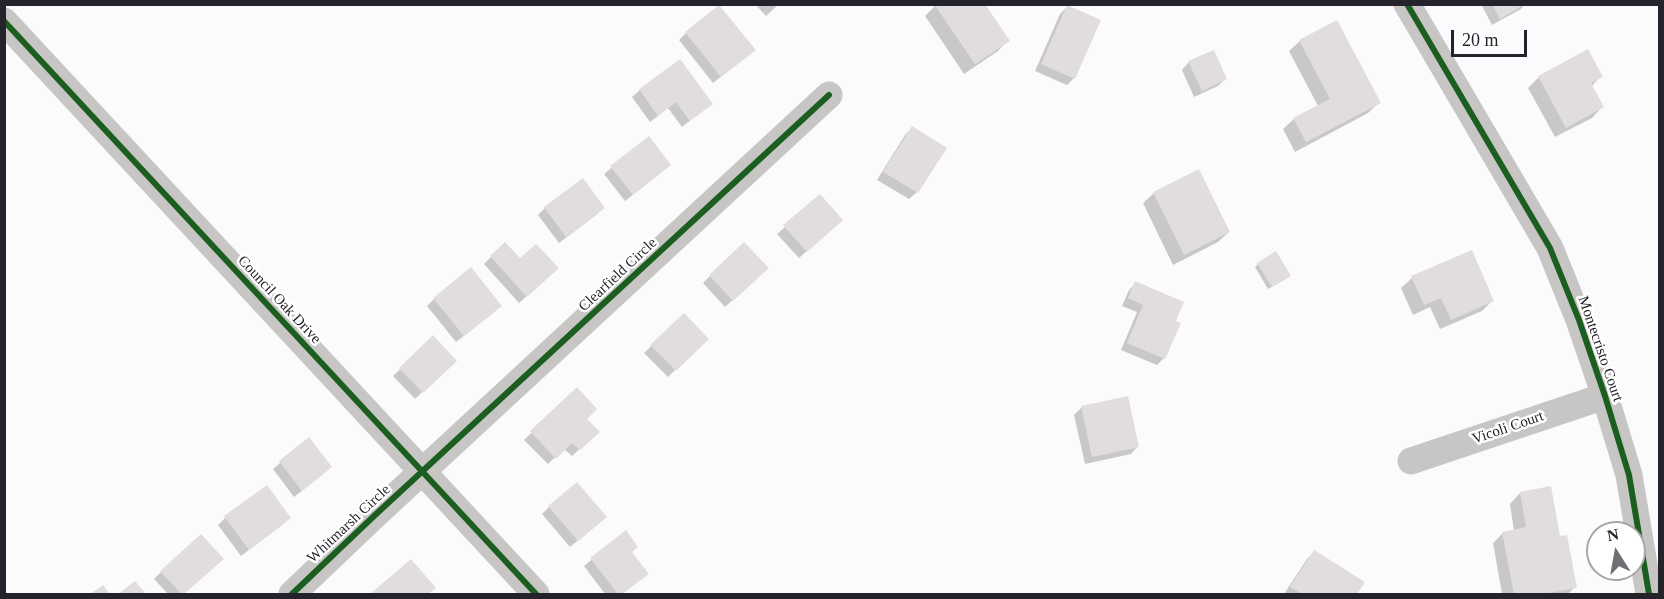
<!DOCTYPE html>
<style>
body{margin:0}
#map{position:relative;width:1664px;height:599px;overflow:hidden;background:#fbfbfd;font-family:Georgia,serif}
canvas{display:block}
.frame{position:absolute;inset:0;border:6px solid #24232b;pointer-events:none}
.north{position:absolute;left:1586px;top:521px;width:60px;height:60px;box-sizing:border-box;background:#fff;border:2px solid #a7a7aa;border-radius:50%;rotate:349deg;font-size:16px;font-weight:700;line-height:24px;text-align:center;color:#24232b}
.north::after{content:'';display:block;margin:auto;width:21px;height:27px;background:#6f6f74;clip-path:polygon(50% 0,100% 100%,50% 72%,0 100%)}
.scale{position:absolute;left:1451px;top:30px;width:76px;height:27px;box-sizing:border-box;border:3px solid #24232b;border-top:0;padding-left:8px;font-size:18px;line-height:21px;white-space:nowrap;color:#24232b;-webkit-text-stroke:4px #fff;paint-order:stroke}
</style>
<div id="map">
<canvas width="1664" height="599"></canvas>
<div class="frame"></div>
<div class="north">N</div>
<div class="scale">20 m</div>
</div>
<script>
const ctx = document.querySelector('canvas').getContext('2d');
ctx.lineJoin = 'round';
function fill(path, color) {
  ctx.fillStyle = color;
  ctx.fill(path, 'evenodd');
}
function stroke(path, color, width, dash) {
  ctx.strokeStyle = color;
  ctx.lineWidth = width;
  ctx.lineCap = dash ? 'butt' : 'round';
  ctx.setLineDash(dash || []);
  ctx.stroke(path);
}
function label(font, color, halo, rows, align = 'center') {
  ctx.font = font + ' Georgia,serif';
  ctx.lineWidth = 5;
  ctx.setLineDash([]);
  ctx.textBaseline = 'middle';
  ctx.strokeStyle = halo;
  ctx.fillStyle = color;
  for (const [text, x, y, turn = 0] of rows) {
    ctx.save();
    ctx.translate(x, y);
    ctx.rotate((+turn || 0) * Math.PI / 180);
    ctx.textAlign = isNaN(turn) ? turn : align;
    if (halo) ctx.strokeText(text, 0, 0);
    ctx.fillText(text, 0, 0);
    ctx.restore();
  }
}
fill(new Path2D(`
 M755 4H779L766 16Z
 M937 4 1008 40 998 51 964 74 925 16Z
 M1481 4H1525L1521 9 1492 25Z
 M1067 7 1074 78 1067 85 1035 71 1060 14Z
 M686 33 746 57 713 83 679 40Z
 M1300 41 1379 103 1368 113 1295 152 1283 129 1294 119 1318 106 1289 51Z
 M1587 51 1601 76 1591 87 1602 107 1592 118 1555 137 1528 88 1539 77Z
 M680 61 711 104 682 127 668 108 650 122 632 97 640 90Z
 M1189 62 1225 79 1218 86 1194 97 1182 70Z
 M912 128 944 148 917 192 909 199 877 180 905 135Z
 M648 138 662 172 625 201 604 174Z
 M1154 193 1229 232 1218 242 1173 265 1143 203Z
 M820 196 834 227 799 258 777 234Z
 M545 208H603L596 215 559 243 538 215Z
 M491 257 520 261 550 275 519 303 484 264Z
 M1258 264 1286 279 1268 289 1255 267Z
 M760 275 725 307 703 283 710 276Z
 M1412 278 1493 300 1482 311 1440 329 1430 307 1413 315 1401 288Z
 M1136 283 1174 321 1164 358 1157 365 1121 350 1137 312 1122 306 1129 290Z
 M434 299 493 313 456 342 427 306Z
 M684 315 707 339 668 377 644 353Z
 M433 337 455 361 415 399 393 376Z
 M577 390 585 419 597 432 572 456 564 449 548 464 524 440Z
 M1081 408 1138 446 1131 454 1085 464 1074 415Z
 M308 439 323 474 294 497 273 469Z
 M267 487 290 518 282 525 241 556 218 525 225 518Z
 M1520 493 1559 538 1575 587 1568 594H1502L1493 543 1503 533 1514 531 1510 504Z
 M549 507 598 524 570 547 542 514Z
 M625 532 631 552 647 574 622 594H605L584 566Z
 M1314 552 1363 582 1355 594H1284L1307 559Z
 M411 561 434 587 427 594H372Z
 M215 566 183 594H168L154 579 161 572Z`), '#0003');
fill(new Path2D(`
 M934 4H985L1010 41 975 64Z
 M1492 4H1525L1500 19Z
 M719 5 756 50 721 77 685 32Z
 M1067 5 1101 20 1075 79 1041 64Z
 M1337 20 1381 103 1306 142 1293 118 1330 99 1299 40Z
 M1588 49 1603 77 1591 83 1604 107 1566 128 1538 76Z
 M1214 50 1227 79 1202 91 1188 61Z
 M680 59 713 104 690 121 676 102 658 116 639 89Z
 M912 126 947 148 918 193 883 172Z
 M649 136 671 165 633 195 610 166Z
 M1199 169 1230 232 1184 255 1153 192Z
 M583 178 605 208 566 237 544 207Z
 M820 194 843 220 807 252 783 225Z
 M505 242 520 258 536 244 559 268 527 297 490 256Z
 M744 242 769 268 733 301 709 275Z
 M1472 250 1494 301 1451 320 1441 298 1424 305 1411 276Z
 M1276 251 1291 276 1272 287 1257 263Z
 M471 267 502 306 464 336 433 298Z
 M1135 281 1184 302 1176 321 1181 323 1165 359 1127 343 1143 305 1128 298Z
 M684 313 709 339 676 371 650 345Z
 M433 335 457 361 423 393 399 368Z
 M577 387 597 409 587 419 600 432 580 450 572 443 556 459 530 431Z
 M1128 396 1139 447 1092 457 1081 406Z
 M309 437 332 467 302 491 279 461Z
 M577 482 607 517 578 541 548 506Z
 M267 485 291 518 249 550 224 516Z
 M1551 486 1560 536 1567 535 1577 588 1542 594H1514L1502 532 1526 527 1520 492Z
 M626 530 638 547 632 552 649 574 622 594H618L590 558Z
 M201 534 224 559 184 594H182L160 571Z
 M1314 550 1365 582 1357 594H1303L1290 587Z
 M411 559 436 588 428 594H370Z
 M135 581 146 594H118Z
 M103 585 110 594H90Z`), '#e1dcdf');
stroke(new Path2D(`
 M1407 4 1550 248 1579 320 1605 396 1629 475 1649 594
 M4 21 536 594
 M1411 461 1605 396
 M292 594 374 516 829 95`), '#c8c6c5', 27);
stroke(new Path2D(`
 M1407 4 1550 248 1579 320 1605 396 1629 475 1649 594
 M4 21 536 594
 M292 594 374 516 829 95`), '#1b5e20', 6);
label('15px', '#24232b', '#fff', [
 ["Clearfield Circle",618,275,-43],
 ["Council Oak Drive",279,300,47],
 ["Montecristo Court",1600,349,71],
 ["Vicoli Court",1508,428,-19],
 ["Whitmarsh Circle",349,524,-43]
]);
</script>
